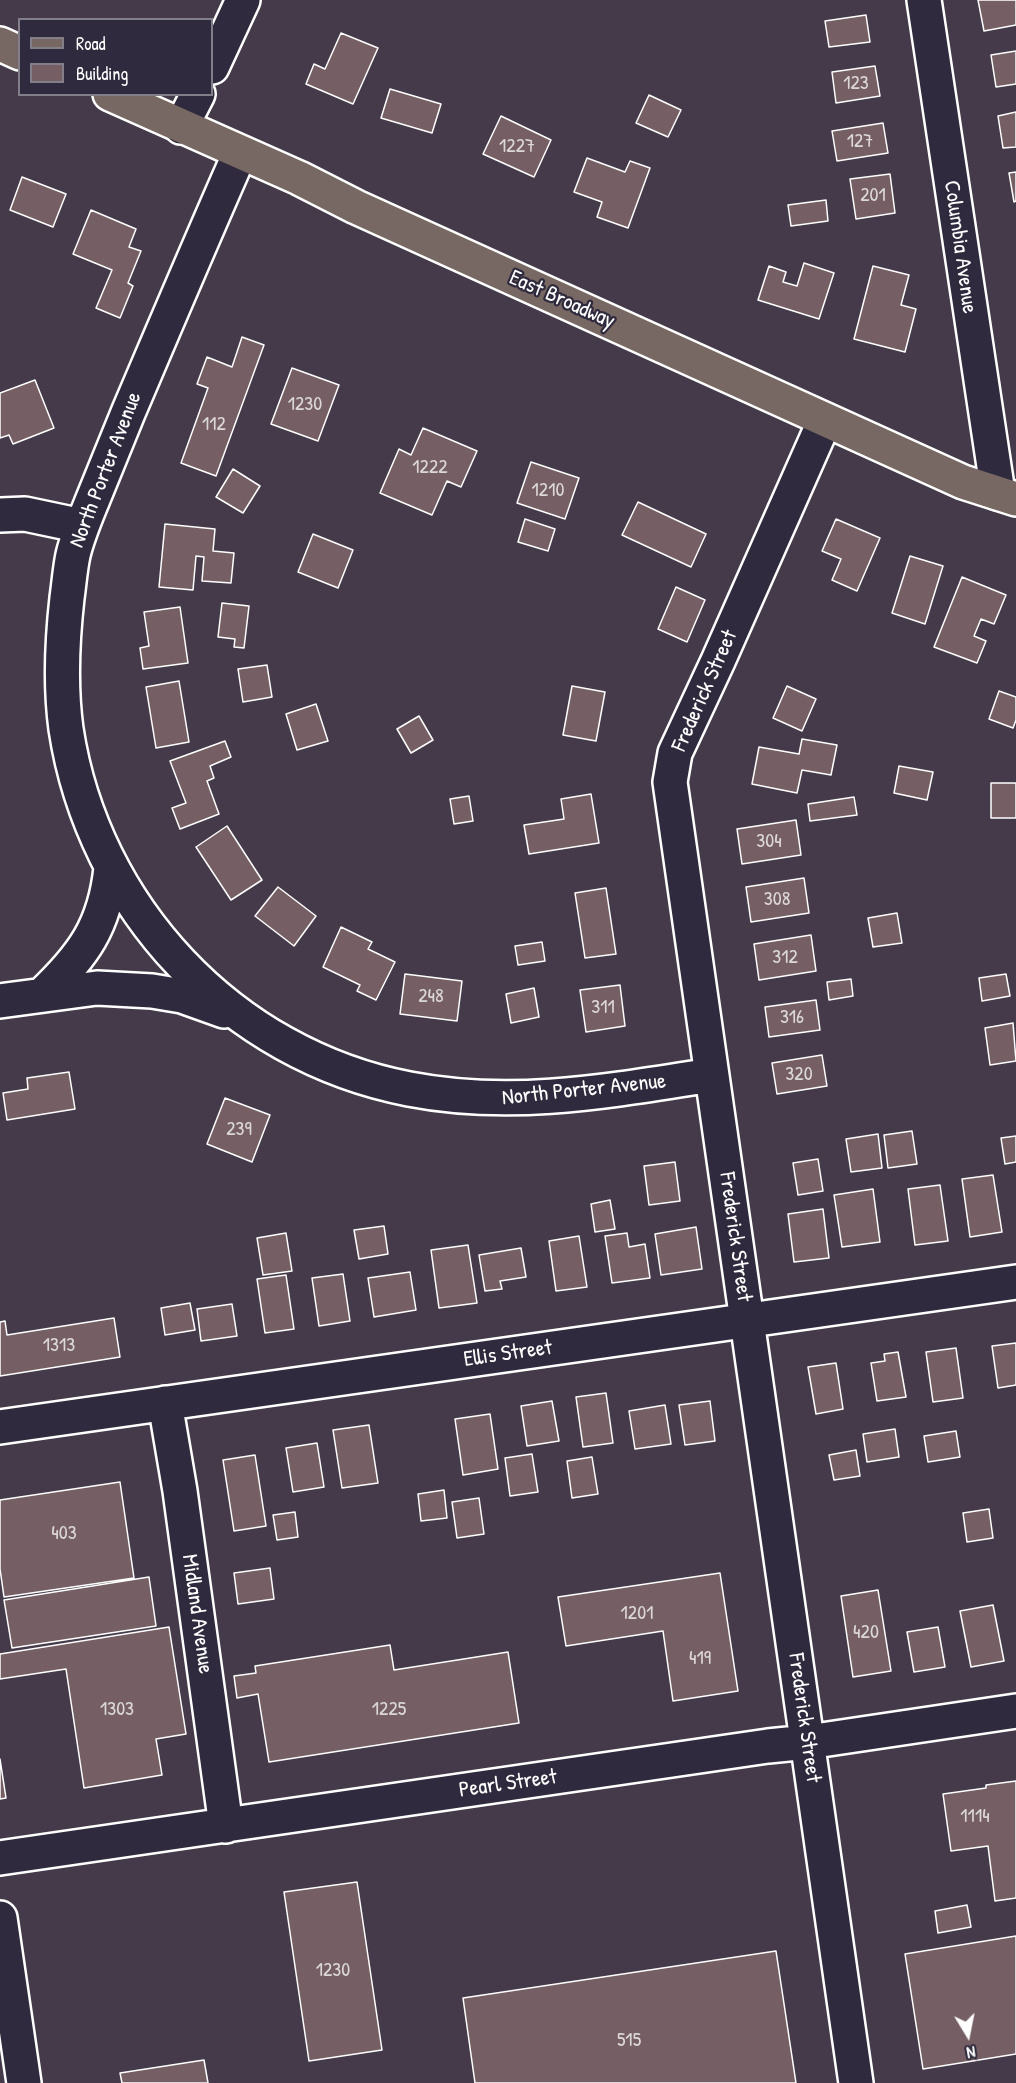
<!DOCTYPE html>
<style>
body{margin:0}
#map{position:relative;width:1016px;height:2083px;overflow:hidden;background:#443a49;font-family:"Patrick Hand",sans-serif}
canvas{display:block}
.legend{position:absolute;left:18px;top:18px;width:195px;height:78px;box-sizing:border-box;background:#2f2a3d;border:2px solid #827f8b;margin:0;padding:8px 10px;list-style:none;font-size:18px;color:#fff}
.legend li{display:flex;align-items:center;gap:12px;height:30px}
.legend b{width:30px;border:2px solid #827f8b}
.north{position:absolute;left:938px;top:2005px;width:60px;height:60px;-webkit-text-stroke:4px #2f2a3d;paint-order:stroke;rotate:170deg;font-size:16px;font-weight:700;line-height:24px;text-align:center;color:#fff}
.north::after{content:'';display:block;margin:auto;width:21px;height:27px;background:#fff;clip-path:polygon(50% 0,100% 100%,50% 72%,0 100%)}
</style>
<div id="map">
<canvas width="1016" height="2083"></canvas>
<ul class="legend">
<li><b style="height:8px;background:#776864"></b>Road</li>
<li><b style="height:16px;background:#755f64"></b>Building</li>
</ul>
<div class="north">N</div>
</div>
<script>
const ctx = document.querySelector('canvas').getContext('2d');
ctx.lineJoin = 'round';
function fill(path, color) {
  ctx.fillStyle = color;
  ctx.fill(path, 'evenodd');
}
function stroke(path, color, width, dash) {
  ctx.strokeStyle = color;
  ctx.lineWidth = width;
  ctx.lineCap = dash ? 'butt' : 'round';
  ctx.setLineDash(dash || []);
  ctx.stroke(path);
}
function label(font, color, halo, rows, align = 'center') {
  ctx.font = font + ' "Patrick Hand",sans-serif';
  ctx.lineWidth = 4.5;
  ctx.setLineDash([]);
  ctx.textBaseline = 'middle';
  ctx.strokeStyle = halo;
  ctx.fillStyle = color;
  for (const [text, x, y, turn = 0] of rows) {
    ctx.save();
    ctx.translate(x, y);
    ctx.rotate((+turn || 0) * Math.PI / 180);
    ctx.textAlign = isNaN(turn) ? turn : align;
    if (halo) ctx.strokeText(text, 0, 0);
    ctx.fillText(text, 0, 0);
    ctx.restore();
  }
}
const building = new Path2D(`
 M978 0H1016V25L984 31Z
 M866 15 870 42 829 47 825 21Z
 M341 33 378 48 353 104 306 84 314 64 325 69Z
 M1016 51V84L996 87 991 55Z
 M875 66 880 96 836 103 832 72Z
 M390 89 441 104 432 133 381 118Z
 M649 95 681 110 668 137 636 123Z
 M1016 112V147L1003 148 998 116Z
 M501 116 551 140 534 177 483 154Z
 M883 123 888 153 837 161 832 131Z
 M587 158 625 172 630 161 650 168 628 228 597 217 602 202 574 192Z
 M1016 172V201L1014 202 1009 173Z
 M890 174 895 213 856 219 850 179Z
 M22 177 66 194 53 227 10 210Z
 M826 200 828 221 791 226 788 205Z
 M91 210 136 229 129 247 141 251 128 283 133 286 120 318 96 308 112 270 73 254Z
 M804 263 834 273 819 319 758 300 769 266 786 272 783 282 797 286Z
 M873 266 909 275 901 305 916 309 905 352 854 339Z
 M242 337 264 345 216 476 181 463 208 388 197 384 207 357 232 367Z
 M292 368 339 385 318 441 271 424Z
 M35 380 54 428 13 444 9 435 0 438V393Z
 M423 428 477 451 461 487 447 481 432 515 380 493 399 449 411 455Z
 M531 462 579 478 565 519 517 503Z
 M233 469 260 486 243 513 216 497Z
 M638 502 706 534 691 567 622 535Z
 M525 519 555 529 548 551 518 542Z
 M836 519 880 538 857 591 832 580 841 559 822 551Z
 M165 524 215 529 213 551 234 553 231 583 202 581 204 557 196 556 193 590 159 587Z
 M313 534 353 550 338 588 298 572Z
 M910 556 943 566 925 624 892 613Z
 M962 577 1006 595 994 624 981 619 974 636 986 641 977 663 934 647Z
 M676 587 705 600 687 642 658 629Z
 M222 603 249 606 244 648 234 647 235 639 218 637Z
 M180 607 188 663 143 669 140 648 149 646 144 612Z
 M267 665 272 697 243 702 238 669Z
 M179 681 189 742 156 748 146 687Z
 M572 686 605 692 596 741 563 735Z
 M787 686 816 699 802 731 773 718Z
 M999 691 1016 697V720L1013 728 989 719Z
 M316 704 328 741 297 750 286 714Z
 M419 716 433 740 411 753 397 729Z
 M802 739 837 745 831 775 802 770 797 793 752 784 759 747 799 754Z
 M225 741 231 757 210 766 214 778 207 781 219 814 180 829 172 808 186 803 170 761Z
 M899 766 933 772 927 800 894 793Z
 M991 783H1016V818H991Z
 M591 794 599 843 529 854 524 825 564 819 561 799Z
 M469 796 473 821 454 824 450 799Z
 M854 797 857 815 810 821 808 804Z
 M796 820 801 855 742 864 737 829Z
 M227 826 262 880 231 900 196 847Z
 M804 878 809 913 751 922 746 887Z
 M278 887 316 916 294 946 255 916Z
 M606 888 616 954 585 958 575 893Z
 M897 913 902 943 873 947 868 918Z
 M341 927 372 942 368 949 395 962 376 1000 357 991 360 985 323 967Z
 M811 935 816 971 759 980 754 944Z
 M542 942 545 961 518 965 515 946Z
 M405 974 462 981 457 1021 400 1014Z
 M1006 974 1010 996 982 1001 979 978Z
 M851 979 853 996 829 1000 827 982Z
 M620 985 625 1026 586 1032 580 990Z
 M534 988 539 1017 511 1023 506 994Z
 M816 1000 820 1030 769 1037 765 1007Z
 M1013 1023 1016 1061 990 1065 985 1028Z
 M822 1055 827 1086 777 1094 772 1063Z
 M69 1072 75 1109 7 1120 3 1093 28 1089 27 1078Z
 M225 1098 270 1115 252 1162 207 1144Z
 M912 1131 917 1164 888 1168 884 1135Z
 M878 1134 882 1168 851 1172 846 1139Z
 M1016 1136V1162L1005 1164 1001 1138Z
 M818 1159 823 1191 798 1195 793 1163Z
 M675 1162 680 1201 649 1205 644 1166Z
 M993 1175 1002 1232 970 1237 962 1179Z
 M940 1185 948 1241 915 1245 908 1189Z
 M873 1189 880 1242 842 1247 834 1195Z
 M610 1200 615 1229 595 1232 591 1204Z
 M823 1209 829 1258 794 1262 788 1214Z
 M384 1226 388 1254 359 1259 354 1230Z
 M696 1227 702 1269 661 1275 655 1234Z
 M286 1233 292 1271 263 1275 257 1238Z
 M627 1233 629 1247 645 1244 650 1278 612 1283 605 1236Z
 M579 1236 587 1287 556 1291 549 1241Z
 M468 1245 477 1303 439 1308 431 1250Z
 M521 1248 526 1277 500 1281 502 1289 485 1291 479 1255Z
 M410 1272 416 1310 374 1317 368 1278Z
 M343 1274 350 1321 319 1326 312 1278Z
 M286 1275 294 1329 265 1333 257 1279Z
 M190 1303 195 1330 165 1335 161 1308Z
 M232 1304 237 1336 201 1341 197 1309Z
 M114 1318 120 1357 0 1376V1322L5 1321 7 1335Z
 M1016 1343V1385L998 1388 992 1346Z
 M956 1348 963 1398 933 1402 926 1352Z
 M898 1352 906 1397 877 1401 871 1363 885 1361 884 1354Z
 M836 1363 843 1409 816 1414 808 1367Z
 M606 1393 613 1443 583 1447 576 1397Z
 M552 1401 559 1441 527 1446 521 1406Z
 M710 1401 715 1441 685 1445 679 1405Z
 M665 1405 671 1444 635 1449 629 1411Z
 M490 1414 498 1469 463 1475 455 1419Z
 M369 1425 378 1483 342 1488 333 1430Z
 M895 1429 899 1457 867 1462 863 1434Z
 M956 1431 960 1457 928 1462 924 1436Z
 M317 1443 324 1487 293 1492 286 1448Z
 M856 1450 860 1476 834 1480 829 1455Z
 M532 1454 538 1492 510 1496 505 1458Z
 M255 1455 266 1526 234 1531 223 1460Z
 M592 1457 598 1494 572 1498 567 1461Z
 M120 1482 134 1578 4 1597 0 1569V1500Z
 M444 1490 447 1518 421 1521 418 1494Z
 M479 1498 484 1534 457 1538 452 1502Z
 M989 1509 993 1538 967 1542 963 1513Z
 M295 1512 298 1537 277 1540 273 1515Z
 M270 1568 274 1599 238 1604 234 1573Z
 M720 1573 738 1691 673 1701 663 1631 566 1646 558 1597Z
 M149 1577 156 1626 12 1648 4 1600Z
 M878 1590 891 1671 853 1677 841 1596Z
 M993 1605 1004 1661 971 1667 960 1611Z
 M169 1627 186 1734 156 1739 162 1775 84 1788 66 1669 0 1679V1654Z
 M938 1627 945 1667 914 1672 907 1632Z
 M390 1645 394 1670 508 1652 519 1723 269 1762 258 1694 237 1698 234 1676 256 1673 255 1666Z
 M0 1759 6 1798 0 1799Z
 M1016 1781V1898L995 1901 988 1846 951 1851 943 1794 986 1788V1785Z
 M357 1882 382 2050 309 2061 284 1892Z
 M967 1905 971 1927 938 1933 935 1911Z
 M1016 1936V2054L923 2069 905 1954Z
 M776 1951 796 2083H475L463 1998Z
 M204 2060 208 2083H122L120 2073Z`);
fill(building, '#755f64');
stroke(building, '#fff', 1.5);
const minor = new Path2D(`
 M924 0 998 493
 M212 67 243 0
 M181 127 198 94
 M240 153C202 239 165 326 128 413 117 440 106 467 95 494 87 514 78 534 73 555 70 569 69 584 67 598 62 642 60 685 66 729 93 907 231 1055 409 1089 512 1109 609 1091 711 1075
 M825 420 718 661 675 753 670 782 856 2083
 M0 515 25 514 82 526
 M42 995C83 956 105 926 111 868
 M0 1001 97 988 152 991 182 996 224 1011
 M165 1403 180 1491 226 1826
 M0 1427 1016 1282
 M0 1858 768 1746 808 1742 1016 1711
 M0 1918 24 2083`);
const major = new Path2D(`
 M0 44 20 53
 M110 94 299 178 356 207 963 482 1016 499`);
stroke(minor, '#fff', 38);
stroke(major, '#fff', 38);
stroke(minor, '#2f2a3d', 33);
stroke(major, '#776864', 33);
label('20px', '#dcd7d8', null, [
 ["123",856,84],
 ["127",860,142],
 ["1227",517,147],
 ["201",873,196],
 ["1230",305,405],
 ["112",214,425],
 ["1222",430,468],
 ["1210",548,491],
 ["304",769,842],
 ["308",777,900],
 ["312",785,958],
 ["248",431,997],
 ["311",603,1008],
 ["316",792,1018],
 ["320",799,1075],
 ["239",239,1130],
 ["1313",59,1346],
 ["403",64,1534],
 ["1201",637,1614],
 ["420",866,1633],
 ["419",700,1659],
 ["1303",117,1710],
 ["1225",389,1710],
 ["1114",975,1817],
 ["1230",333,1971],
 ["515",629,2041]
]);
label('22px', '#fff', '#2f2a3d', [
 ["Columbia Avenue",960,247,82],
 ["East Broadway",562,300,24],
 ["North Porter Avenue",106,470,-69],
 ["Frederick Street",705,691,-66],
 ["North Porter Avenue",584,1090,-6],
 ["Frederick Street",735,1237,82],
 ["Ellis Street",508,1354,-8],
 ["Midland Avenue",197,1614,82],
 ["Frederick Street",804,1718,82],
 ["Pearl Street",508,1784,-8]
]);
</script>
